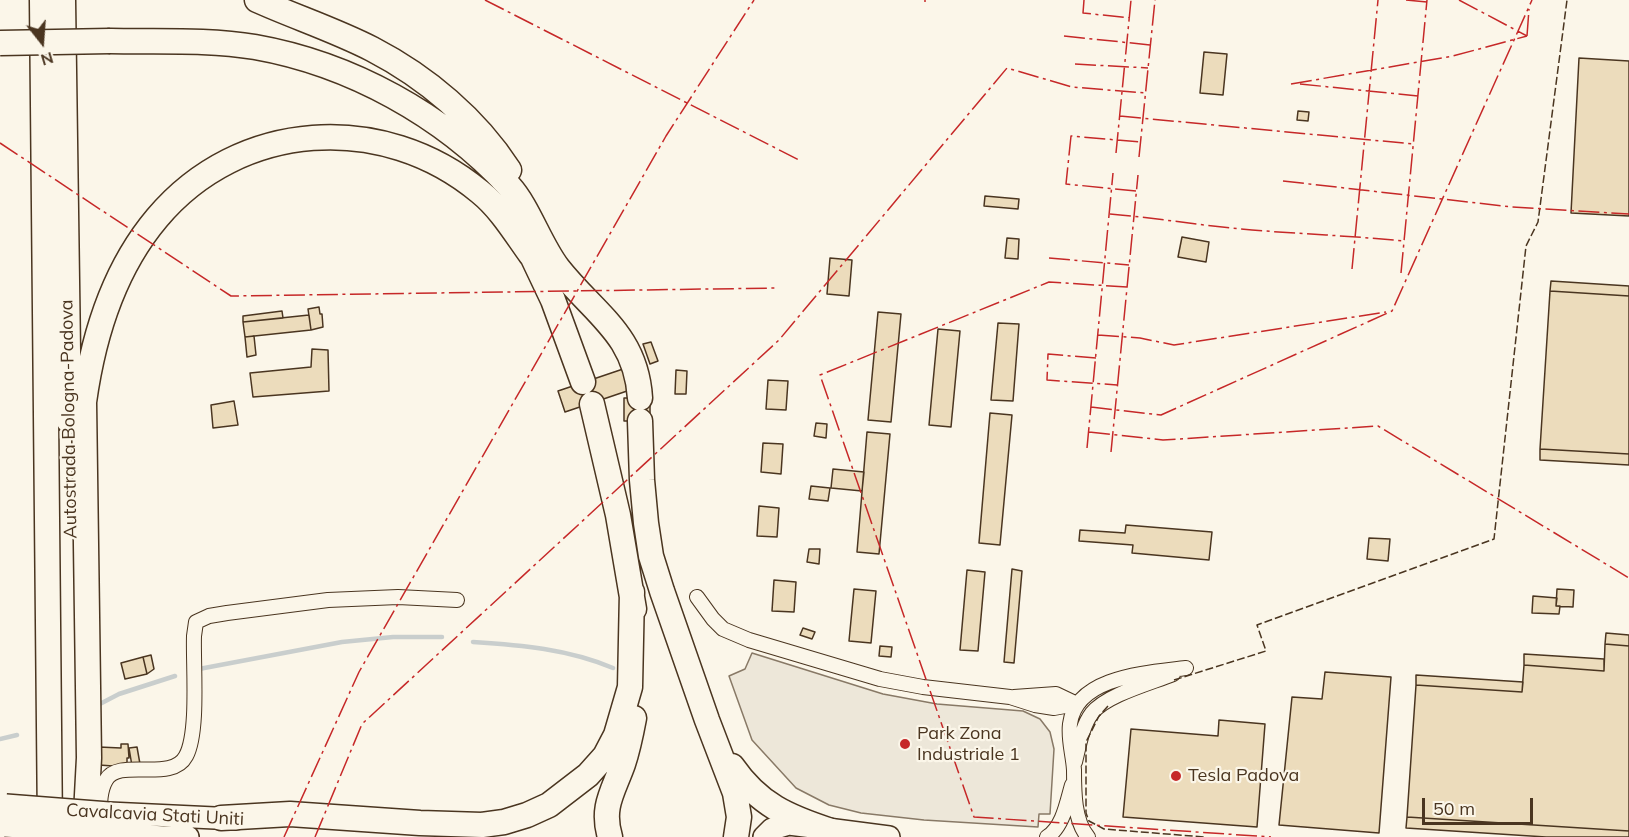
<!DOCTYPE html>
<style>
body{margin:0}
#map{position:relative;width:1629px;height:837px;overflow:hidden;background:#fbf6e9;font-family:Mulish,sans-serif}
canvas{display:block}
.north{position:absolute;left:12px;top:12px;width:60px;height:60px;-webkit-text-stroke:4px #fbf6e9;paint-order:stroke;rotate:163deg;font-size:16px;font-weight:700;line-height:24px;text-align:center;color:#4a3520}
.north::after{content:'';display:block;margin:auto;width:21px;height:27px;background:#4a3520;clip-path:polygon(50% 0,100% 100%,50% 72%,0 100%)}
.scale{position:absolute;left:1422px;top:798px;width:111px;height:27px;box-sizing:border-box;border:3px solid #4a3520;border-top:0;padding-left:8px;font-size:18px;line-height:21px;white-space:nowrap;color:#4a3520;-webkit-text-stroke:4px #fbf6e9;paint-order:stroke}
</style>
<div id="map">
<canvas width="1629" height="837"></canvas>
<div class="north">N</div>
<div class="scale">50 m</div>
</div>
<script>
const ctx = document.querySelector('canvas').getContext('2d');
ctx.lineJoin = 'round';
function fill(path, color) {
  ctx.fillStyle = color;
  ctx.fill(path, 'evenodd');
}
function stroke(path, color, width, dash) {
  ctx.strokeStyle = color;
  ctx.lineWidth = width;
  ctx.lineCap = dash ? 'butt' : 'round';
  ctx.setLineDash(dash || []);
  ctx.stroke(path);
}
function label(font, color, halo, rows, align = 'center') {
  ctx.font = font + ' Mulish,sans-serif';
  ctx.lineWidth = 4.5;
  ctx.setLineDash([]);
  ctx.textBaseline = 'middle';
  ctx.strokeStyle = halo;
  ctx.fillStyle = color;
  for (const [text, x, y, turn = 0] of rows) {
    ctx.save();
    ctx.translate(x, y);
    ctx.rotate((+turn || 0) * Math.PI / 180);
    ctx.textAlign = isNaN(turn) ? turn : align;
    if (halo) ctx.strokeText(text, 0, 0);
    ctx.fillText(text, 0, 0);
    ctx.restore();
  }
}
const parking = new Path2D(`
 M752 653 883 694 937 704 1023 711 1040 719 1050 732 1054 749 1050 814H1039L1038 827 924 820 861 813 829 805 796 788 752 740 729 676 745 669Z`);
fill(parking, '#ede7d9');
stroke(parking, '#887966', 1.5);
stroke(new Path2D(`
 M473 642C521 645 568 649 613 668
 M199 669 342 642 393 637H442
 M96 706 119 694 175 676
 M0 739 17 735`), '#c9cecd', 4.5);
const building = new Path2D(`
 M1204 52 1227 54 1223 95 1200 93Z
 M1579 58 1629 61V216L1571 213Z
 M1298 111 1309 112 1308 121 1297 120Z
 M985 196 1019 199 1018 209 984 206Z
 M1182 237 1209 242 1206 262 1178 257Z
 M1007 238 1019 239 1018 259 1005 258Z
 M830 258 852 260 849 296 827 294Z
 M1551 281 1629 286V296L1550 291Z
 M1550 291 1629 296V454L1540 449Z
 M319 307 320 314H322L323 327 311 330 308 309Z
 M282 311 283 318 243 322V316Z
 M878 312 901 314 891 422 868 420Z
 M309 315 311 330 245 337 243 322Z
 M998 323 1019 324 1013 401 991 400Z
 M938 329 960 331 951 427 929 425Z
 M254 336 256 355 247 357 245 337Z
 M651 342 658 361 650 364 643 344Z
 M312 349 328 350 329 391 253 397 250 373 311 367Z
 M626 368 633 389 565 412 558 391Z
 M676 370 687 371 686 394H675Z
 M768 380 788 381 786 410 766 409Z
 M624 398H650V421H624Z
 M234 401 238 425 213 428 211 405Z
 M990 413 1012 415 1000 545 979 543Z
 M816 423 827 424 826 438 814 436Z
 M867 432 890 434 879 554 857 552Z
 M763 443 783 444 781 474 761 472Z
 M1540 449 1629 454V465L1540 460Z
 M833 469 864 472 862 491 831 488Z
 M811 486 830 488 828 501 809 499Z
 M759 506 779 508 777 537 757 536Z
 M1126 525 1212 532 1209 560 1132 553 1133 545 1079 541 1080 530 1125 533Z
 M1369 538 1390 539 1388 561 1367 559Z
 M809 549H820L819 564 807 562Z
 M1012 569 1022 571 1014 663 1004 662Z
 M967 570 985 572 978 651 960 650Z
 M774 580 796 582 794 612 772 611Z
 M854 589 876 591 871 643 849 641Z
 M1557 589 1574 590 1573 607 1556 606Z
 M1533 596 1557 598 1556 606H1560L1559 614 1532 613Z
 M803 628 815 632 812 639 800 635Z
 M1606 633 1629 635V646L1605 644Z
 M1605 644 1629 646V831L1407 817 1416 685 1522 692 1524 665 1604 671Z
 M880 646 892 647 891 657 879 656Z
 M1524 654 1604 659V671L1524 665Z
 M151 655 154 669 147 674 143 657Z
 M143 657 147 674 125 679 121 663Z
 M1325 672 1391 677 1379 833 1279 825 1292 697 1322 699Z
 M1416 675 1523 682 1522 692 1416 685Z
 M1219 720 1265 724 1257 827 1123 817 1131 729 1218 736Z
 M121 744H128L129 758H127V767L99 765V747L121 748Z
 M137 747 140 764 132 766 129 748Z
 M1407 817 1629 831V837H1546L1406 828Z`);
fill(building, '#ecdcbc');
stroke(building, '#4a3520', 1.5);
const street = new Path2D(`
 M697 597 713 619 723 629 749 640 880 679 923 687 1010 697 1035 705 1054 708 1076 704
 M1014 697 1056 694 1077 704
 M1075 762C1079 746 1082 726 1092 713 1106 695 1151 683 1173 674
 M100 821C100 807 99 792 106 780 119 757 172 783 186 756 199 732 193 665 194 636L196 622 209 616 227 613 328 600 398 597 457 600
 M1047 837C1063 827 1067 802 1072 785
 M1088 837C1074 821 1074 791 1074 770 1073 754 1068 740 1070 724 1076 676 1148 673 1186 668`);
const primary = new Path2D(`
 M109 813 236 819
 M109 833 163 837
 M161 837H188
 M764 837 772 829 789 824 889 837`);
const highway = new Path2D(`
 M42 0 50 829
 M63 0 69 421
 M257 0C295 17 335 30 372 49 426 77 476 119 509 170
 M110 41C158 42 208 39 255 47 351 64 443 115 509 186 529 208 539 243 558 268 594 314 636 334 640 398
 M525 241 553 300 583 382
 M592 404 618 515 634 609
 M640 421 642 480 646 523 651 556 662 591 707 720 735 793 739 817 736 837
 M732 766C759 805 788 817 831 831
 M221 818 290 814 420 823 482 825 504 822 527 815 549 805 588 775 605 756 616 735 630 687 632 592
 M85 832 89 758 84 402C93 337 114 269 157 218 239 120 383 111 480 192 501 209 515 233 531 255
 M610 837C601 807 613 792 623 764 628 749 631 734 634 718`);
stroke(street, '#4a3520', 16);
stroke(primary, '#4a3520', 24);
stroke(highway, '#4a3520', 27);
stroke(street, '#fbf6e9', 14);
stroke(primary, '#fbf6e9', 21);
stroke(highway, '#fbf6e9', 24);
const primaryBridge = new Path2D(`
 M6 805 109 813
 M5 826 109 833`);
const highwayBridge = new Path2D(`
 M0 43 110 41`);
stroke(primaryBridge, '#4a3520', 24, []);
stroke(highwayBridge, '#4a3520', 27, []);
stroke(primaryBridge, '#fbf6e9', 21);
stroke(highwayBridge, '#fbf6e9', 24);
stroke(new Path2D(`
 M1174 680 1266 651 1257 625 1494 539 1526 246 1538 222 1567 0
 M1108 706 1099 716 1086 742V813L1089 821 1104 829 1205 837`), '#4a3520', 1.5, [8, 3]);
stroke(new Path2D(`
 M485 0 799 160
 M1084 0 1083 13 1130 18
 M1406 0 1427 2
 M1459 0 1527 36
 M925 2V0
 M1064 36 1150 45
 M1527 36 1529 9
 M1075 64 1148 68
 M1291 84 1453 56 1527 36
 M1300 84 1418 96
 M1120 116 1413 144
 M0 143 231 296 777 288
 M1116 153 1131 0
 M1139 157 1155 0
 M1283 181 1512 207 1629 214
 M1136 191 1066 184 1071 136 1140 142
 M1110 214C1157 218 1204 226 1252 230 1303 234 1353 236 1404 241
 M1049 258 1129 265
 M1352 269 1378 0
 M1401 273 1427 0
 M1127 287 1049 282 820 375 974 817 1271 837
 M1098 335 1140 338 1174 345 1386 312
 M1096 358 1048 354 1047 380 1117 385
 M1091 407 1161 415 1392 311 1532 0
 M1089 432 1163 440 1378 426 1629 578
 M1087 448 1113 173
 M1111 452 1138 175
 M284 837 359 672 666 136 754 0
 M315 837 362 724 779 340 1007 68 1072 87 1145 93`), '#c62828', 1.5, [21, 4.5, 3, 4.5]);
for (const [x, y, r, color] of [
 [905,744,6,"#c62828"],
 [1176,776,6,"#c62828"]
]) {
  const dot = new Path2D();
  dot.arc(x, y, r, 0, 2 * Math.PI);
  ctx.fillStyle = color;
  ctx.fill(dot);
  stroke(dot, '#fbf6e9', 2);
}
label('18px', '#4a3520', '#fbf6e9', [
 ["Autostrada Bologna-Padova",69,419,-91],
 ["Cavalcavia Stati Uniti",155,815,3]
]);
label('18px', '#4a3520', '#fbf6e9', [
 ["Park Zona",917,734],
 ["Industriale 1",917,755],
 ["Tesla Padova",1188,776]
], 'left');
</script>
